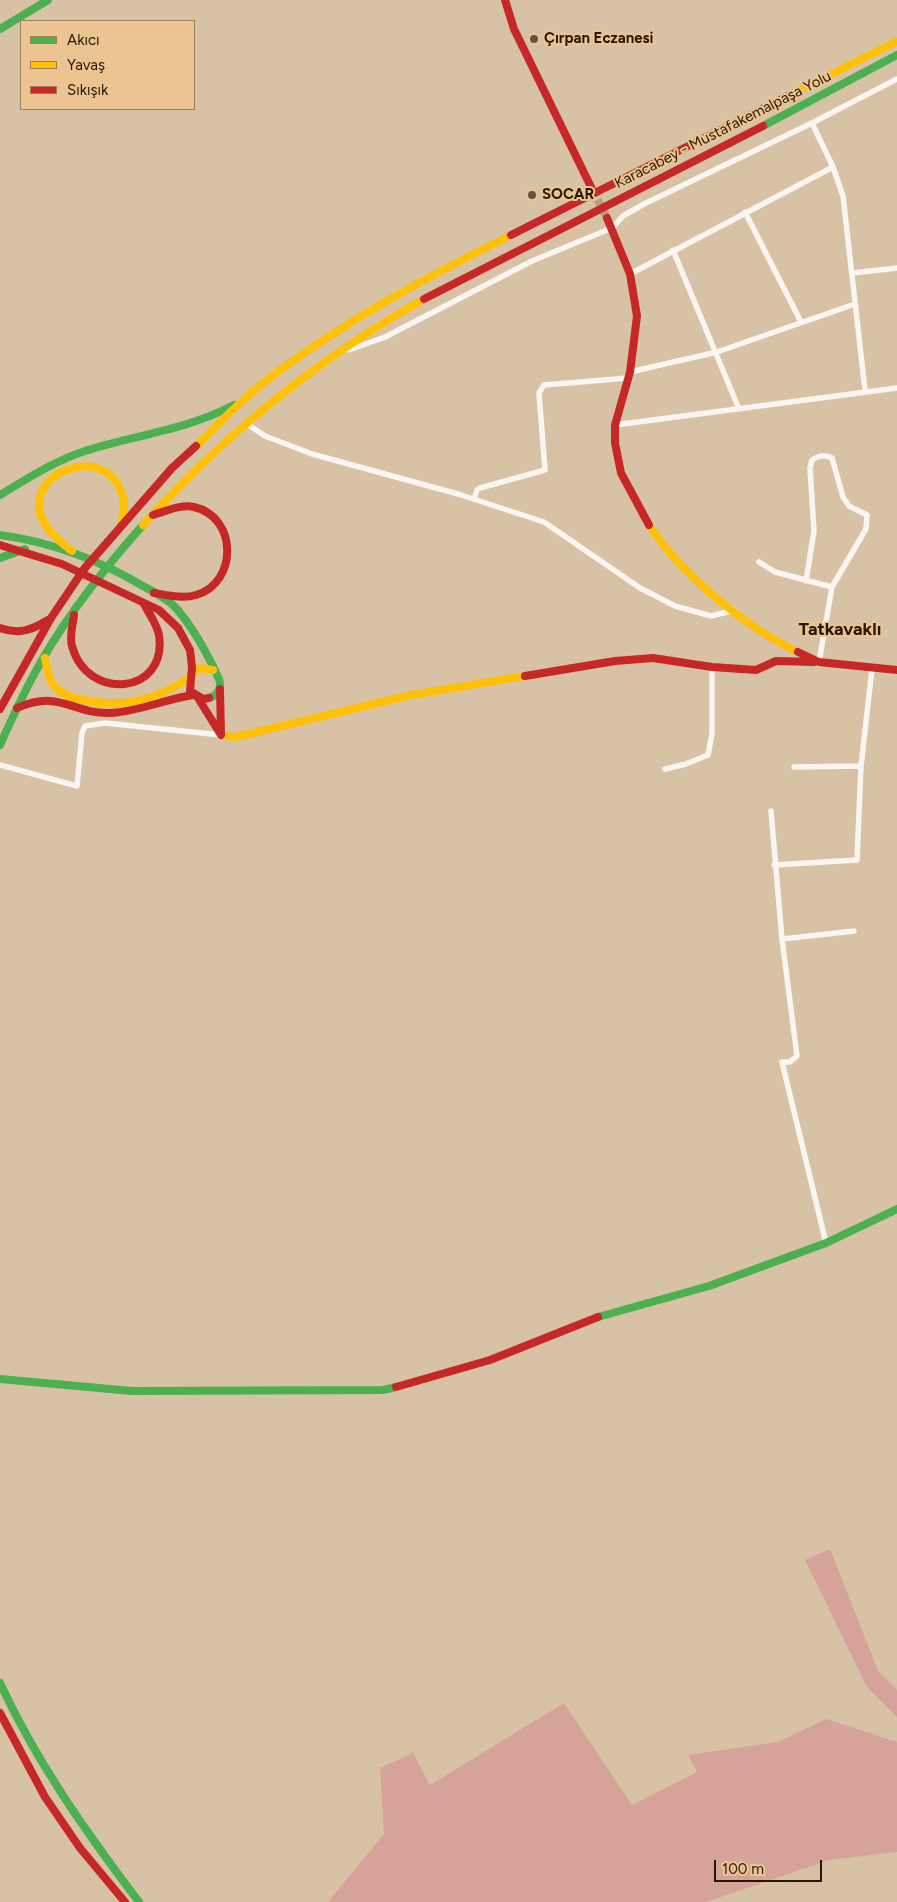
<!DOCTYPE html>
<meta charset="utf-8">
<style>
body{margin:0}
#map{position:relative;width:897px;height:1902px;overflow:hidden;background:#d8c2a6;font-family:Figtree,sans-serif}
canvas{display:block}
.legend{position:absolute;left:20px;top:20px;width:175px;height:90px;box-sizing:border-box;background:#ecc492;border:1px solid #9d7f59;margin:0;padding:6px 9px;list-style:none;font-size:15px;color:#261804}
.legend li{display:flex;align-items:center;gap:10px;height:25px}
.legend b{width:25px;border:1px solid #9d7f59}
.scale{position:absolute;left:714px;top:1860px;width:108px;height:22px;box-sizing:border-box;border:2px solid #261804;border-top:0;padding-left:6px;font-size:15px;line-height:18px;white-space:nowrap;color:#261804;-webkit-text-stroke:4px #ecc492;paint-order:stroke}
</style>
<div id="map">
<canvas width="897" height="1902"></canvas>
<ul class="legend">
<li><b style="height:6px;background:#4caf50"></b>Akıcı</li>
<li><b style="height:6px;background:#ffc107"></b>Yavaş</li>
<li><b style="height:6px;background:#c62828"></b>Sıkışık</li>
</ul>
<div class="scale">100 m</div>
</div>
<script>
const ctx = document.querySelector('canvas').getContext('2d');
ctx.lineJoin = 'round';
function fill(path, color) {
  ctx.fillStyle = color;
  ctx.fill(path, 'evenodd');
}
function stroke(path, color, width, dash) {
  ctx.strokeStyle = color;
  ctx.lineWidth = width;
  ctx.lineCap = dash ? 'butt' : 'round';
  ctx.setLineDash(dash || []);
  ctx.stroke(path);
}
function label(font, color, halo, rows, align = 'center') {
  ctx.font = font + ' Figtree,sans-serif';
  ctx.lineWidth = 4;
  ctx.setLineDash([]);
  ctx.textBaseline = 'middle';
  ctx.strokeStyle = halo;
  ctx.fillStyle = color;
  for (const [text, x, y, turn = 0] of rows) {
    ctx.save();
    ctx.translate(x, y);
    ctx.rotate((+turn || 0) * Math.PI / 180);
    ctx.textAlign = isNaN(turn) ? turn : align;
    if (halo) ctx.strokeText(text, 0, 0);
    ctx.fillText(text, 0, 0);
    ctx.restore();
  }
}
fill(new Path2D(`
 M830 1549 878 1671 897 1690V1717L867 1687 805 1560Z
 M564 1703 632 1805 697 1772 688 1755 778 1742 826 1719 897 1742V1852L829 1860 706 1902H328L384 1834 380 1768 413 1753 430 1785Z`), '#d5a39a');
stroke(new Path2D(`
 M592 189 607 218`), '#b4a086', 8, [8, 4]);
stroke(new Path2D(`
 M812 123 833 167 843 196 865 390
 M745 212 801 322
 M673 250 739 409
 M853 273 897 268
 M630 274 833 167
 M349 350 385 337 532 261 612 228 623 216 644 204 812 123 897 79
 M630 372 717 352 855 304
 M247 424 265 436 312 454 458 494 544 522 640 588 675 606 711 616 731 611
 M615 425 897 388
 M474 499 477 490 480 488 545 470 539 393 544 385 628 378
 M759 562 775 572 832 587
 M806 581 814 531 810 468 812 460C818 456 825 454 832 458L843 497 849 506 867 515 866 529 832 587 819 662
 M0 765 77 786 82 733 85 726 105 723 221 735
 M794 767 861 766
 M665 769 686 764 708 755 712 734V667
 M771 811 782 939 797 1056 790 1062H782L826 1243
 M774 865 857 860 861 766 872 669
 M782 939 854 931`), '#f9f6f2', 5.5);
stroke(new Path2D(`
 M0 29 48 0
 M763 126 897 55
 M0 495C27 479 54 461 85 451 135 435 186 430 234 405
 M0 535C51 542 99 560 143 586 154 592 166 598 175 607 193 627 208 655 219 679 222 688 218 695 209 698
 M0 558 25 549
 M0 745C10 723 20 701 31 680 60 624 101 572 143 525
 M598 1317 709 1286 826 1243 897 1209
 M0 1379 132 1391 383 1390 396 1387
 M0 1683C37 1763 86 1832 139 1902`), '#4caf50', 8);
stroke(new Path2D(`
 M792 94 897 41
 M196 446C218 425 239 402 263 383 339 324 425 278 511 235
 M143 525C223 436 319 358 424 299
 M649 525C681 574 745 627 798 652
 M72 551C62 543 51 535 45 524 14 474 112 435 124 502 125 509 122 518 121 525
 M45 658C47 668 48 679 55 687 62 695 73 698 83 700 122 709 156 700 189 678
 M190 676 200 668 213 670
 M221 735 236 737 411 695 525 676`), '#ffc107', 8);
stroke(new Path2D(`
 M505 0 514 29 591 187
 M607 218 630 274 637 316 630 372 615 425V443L621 473 649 525
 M511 235 792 94
 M424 299 763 126
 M153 515C166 511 181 504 194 507 238 517 238 583 196 595 183 599 167 595 154 593
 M0 545 62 564 159 610 178 628 190 650 192 667 190 691 203 699 209 698
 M74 615C73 625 69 636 72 646 87 702 168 695 159 635 157 624 149 614 144 604
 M0 628C18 635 32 630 48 620
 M798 652 819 662 897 670
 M525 676 615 661 653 658 712 667 756 670 776 661 814 662
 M198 698 221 735 220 689
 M17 708C61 689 71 714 110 713 138 712 165 699 193 695
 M0 709 51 618 84 569 172 468 196 446
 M396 1387 490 1360 598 1317
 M0 1713 45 1797 80 1848 125 1902`), '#c62828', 8);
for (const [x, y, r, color] of [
 [534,39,5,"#64543d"],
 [532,195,5,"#64543d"]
]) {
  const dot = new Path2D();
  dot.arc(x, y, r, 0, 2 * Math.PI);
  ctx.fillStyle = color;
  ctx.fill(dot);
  stroke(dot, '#ecc492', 2);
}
label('bold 15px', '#261804', '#ecc492', [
 ["Çırpan Eczanesi",544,39],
 ["SOCAR",542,195]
], 'left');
label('15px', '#261804', '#ecc492', [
 ["Karacabey - Mustafakemalpaşa Yolu",723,130,-27]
]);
label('bold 18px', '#261804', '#ecc492', [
 ["Tatkavaklı",840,630]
]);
</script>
